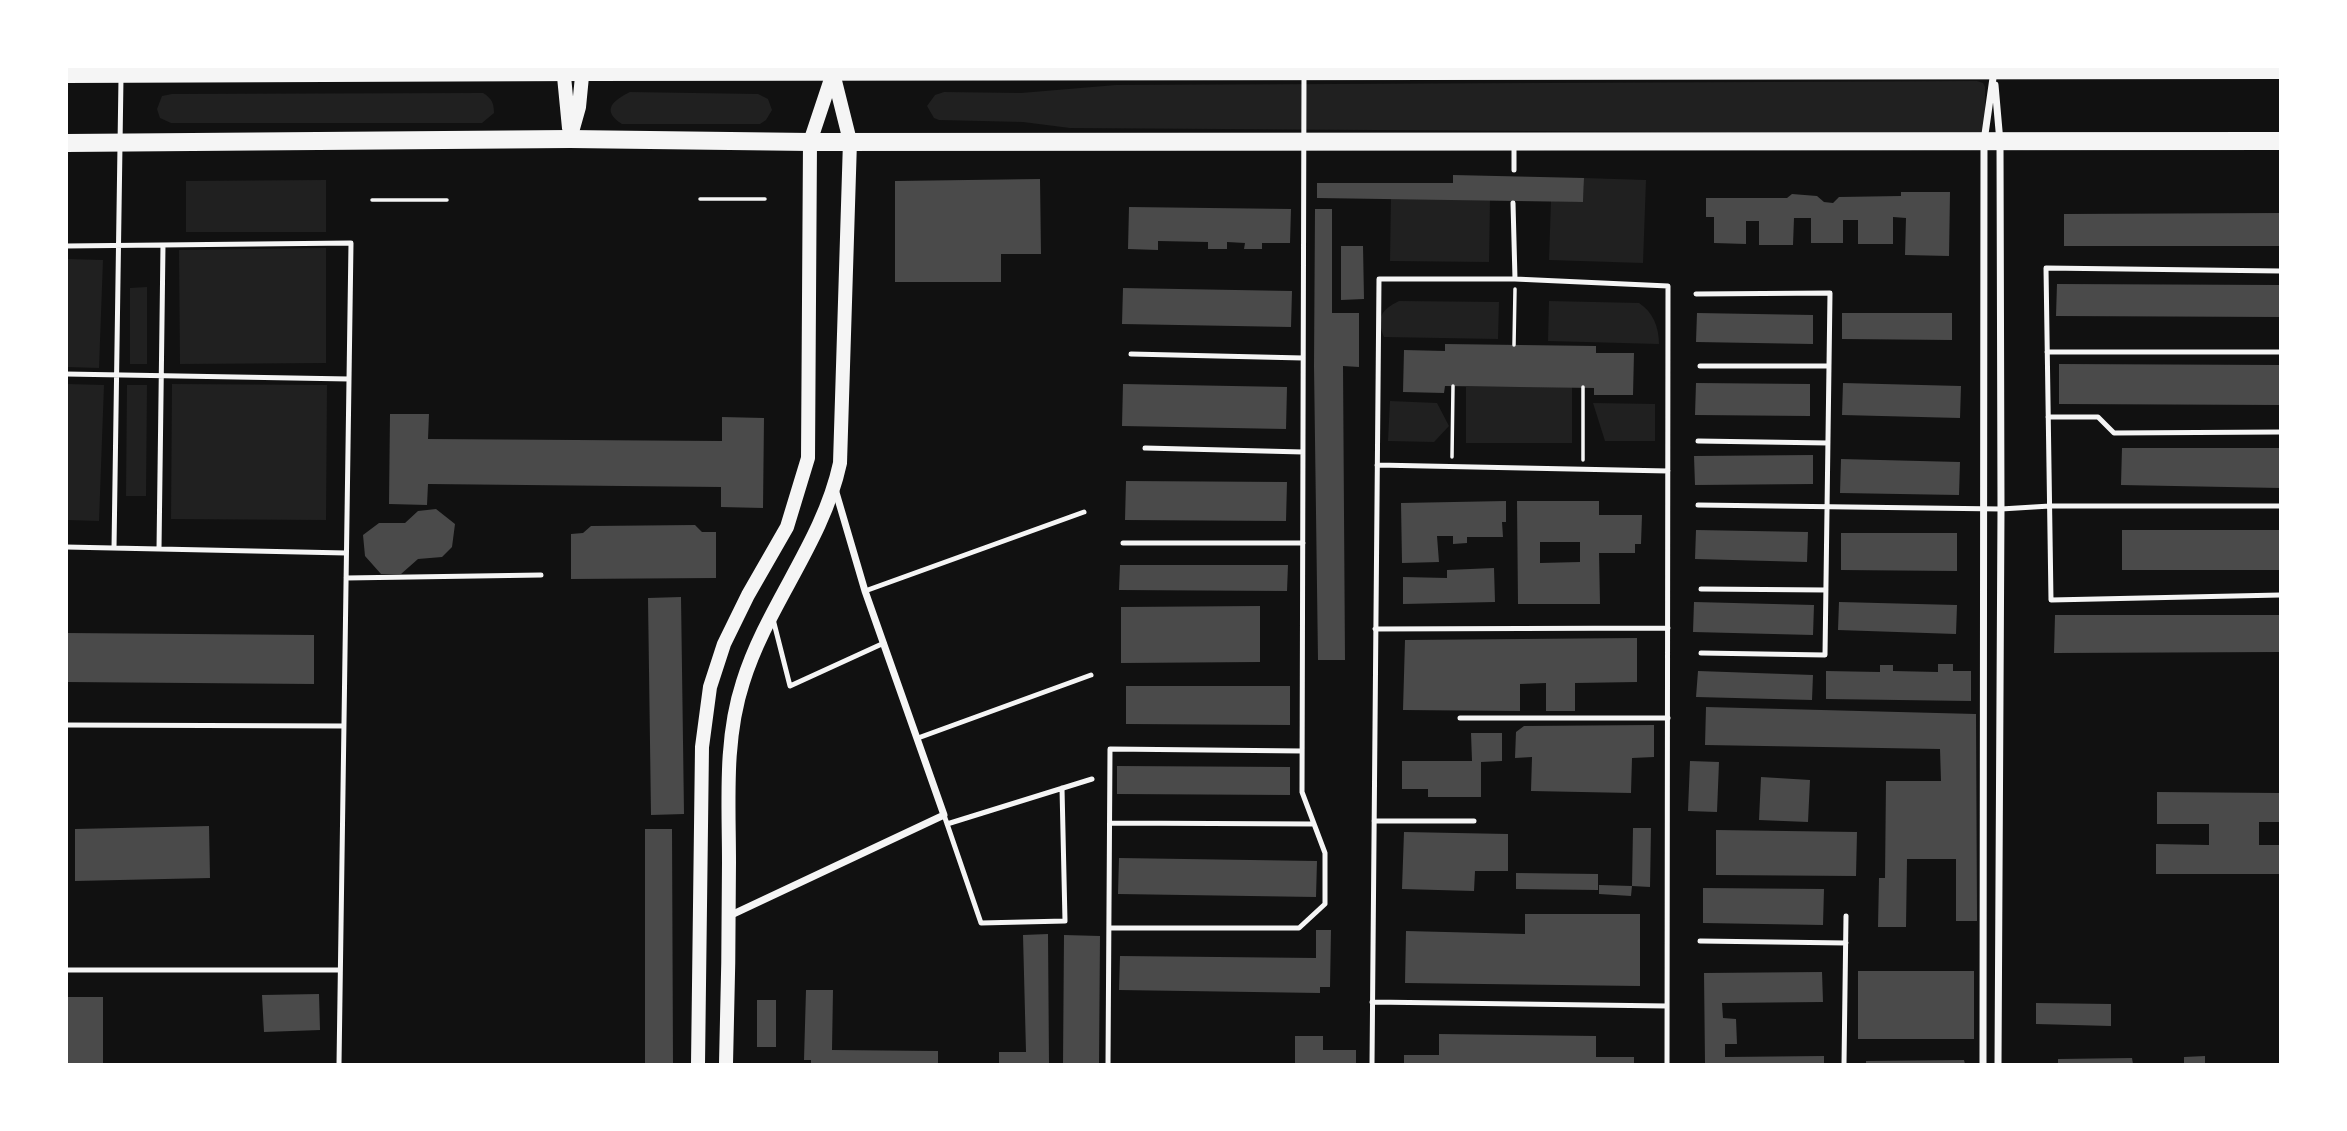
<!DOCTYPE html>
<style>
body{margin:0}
#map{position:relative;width:2347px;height:1131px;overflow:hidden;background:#111;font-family:Rubik,sans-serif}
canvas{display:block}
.frame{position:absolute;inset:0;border:68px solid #fff;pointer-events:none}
</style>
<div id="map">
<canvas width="2347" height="1131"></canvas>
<div class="frame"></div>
</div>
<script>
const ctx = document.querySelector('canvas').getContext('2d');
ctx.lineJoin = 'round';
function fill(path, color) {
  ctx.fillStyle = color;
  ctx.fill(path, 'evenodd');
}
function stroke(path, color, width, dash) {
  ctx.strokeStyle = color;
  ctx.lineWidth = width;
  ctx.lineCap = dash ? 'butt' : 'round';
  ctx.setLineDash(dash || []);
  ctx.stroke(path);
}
fill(new Path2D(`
 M1977 81 1983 83 1985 87V127L1983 132 1978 134 1070 128 1023 122 939 120 934 118 927 106 935 95 944 92 1021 93 1116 85Z
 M630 92 758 94 768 99 772 110 766 120 760 124H622C600 110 614 100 630 92Z
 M483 93C491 98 494 102 494 113L482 123H171L160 118 157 109 162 96 172 94Z
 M1584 178 1646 180 1643 263 1549 260 1551 201 1583 202Z
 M326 180V232H186V181Z
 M1391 198 1490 200 1489 262 1390 261Z
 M326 248V363L180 364 179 250Z
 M67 259 103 260 99 368 67 367Z
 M147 287V364H130V288Z
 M1399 301 1499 302 1498 339 1384 337C1376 318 1381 310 1399 301Z
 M1549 301 1639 303C1653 312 1659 327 1659 344L1548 341Z
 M67 384 104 385 99 521 67 520Z
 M172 384 327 385 326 520 171 519Z
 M127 385H147L146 496H126Z
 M1466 387H1572V443H1466Z
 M1390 401 1437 403 1449 426 1434 442 1388 441Z
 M1593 403 1655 404V441H1605Z`), '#202020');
fill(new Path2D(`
 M1453 175 1584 178 1583 202 1317 198V183H1453Z
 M1040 179 1041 254H1001V282H895V181Z
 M1901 192H1950L1949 256 1905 255 1906 218 1893 217V244H1858V220H1843V243H1811V218H1794L1793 245H1759V221H1746V244L1714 243V217H1706V198H1787L1792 194 1817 196 1824 202 1833 203 1839 197 1901 196Z
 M1129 207 1291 209 1290 243H1262V249H1244L1245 243 1227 242V249H1208V242L1158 241V250L1128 249Z
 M1315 209H1332V313H1359V367L1343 366 1345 660H1318L1314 366Z
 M2280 213V246H2064V214Z
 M1341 246H1363L1364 299 1341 300Z
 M2057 284 2280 285V317L2056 316Z
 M1123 288 1292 291 1291 327 1122 324Z
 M1697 313 1813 315V344L1696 342Z
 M1842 313H1952V340L1842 339Z
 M1445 344 1596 346V353H1634L1633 395H1594V388L1445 386 1444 393 1403 392 1404 350 1445 351Z
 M2059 364 2280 365V405L2059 404Z
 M1696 383 1810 384V416L1695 415Z
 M1843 383 1961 386 1960 418 1842 415Z
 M1123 384 1287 387 1286 429 1122 426Z
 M390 414H429L428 439 722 441V417L764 418 763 508 721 507V487L428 484 427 505 389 504Z
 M2122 448H2280V488L2121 485Z
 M1813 455V484L1695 485 1694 456Z
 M1841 459 1960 462 1959 495 1840 493Z
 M1126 481 1287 482 1286 521 1125 520Z
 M1506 501V522H1502L1503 537H1467V543L1453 544V536H1437L1439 562 1402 563 1401 503Z
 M1517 501H1599V515H1642L1641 544H1635V553H1599L1600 604H1518ZM1540 542H1580V562L1540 563Z
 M436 509 455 524 452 547 442 557 418 559 401 574H381L365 556 363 535 379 523H405L418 511Z
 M695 525 702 532H716V578L571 579V534L583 533 591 526Z
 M1696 530 1808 532 1807 562 1695 559Z
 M2122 530H2280V570H2122Z
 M1841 533H1957V571L1841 570Z
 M1120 565H1288L1287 591 1119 590Z
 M1494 568 1495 602 1403 604V577L1447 578V570Z
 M681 597 684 814 651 815 648 598Z
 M1694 602 1814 605 1813 635 1693 632Z
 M1839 602 1957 605 1956 634 1838 630Z
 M1260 606V662L1121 663V607Z
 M2055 615H2280V652L2054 653Z
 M66 633 314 635V684L66 682Z
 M1637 638V682L1575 683V711H1546V683L1520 684V711L1403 710 1405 640Z
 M1938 664H1953V671H1971V701L1826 699V671L1880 672V665H1893V671L1938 672Z
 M1698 671 1813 675 1812 700 1696 697Z
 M1126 686H1290V725L1126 724Z
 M1706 707 1976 714 1977 921H1956V859H1907L1906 927H1878L1879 878H1885L1886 781H1941L1940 749 1705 745Z
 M1654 725V757L1632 758 1631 793 1531 791 1532 757 1515 758 1516 732 1524 726Z
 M1471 733H1502V761L1481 762V797H1428V789H1402V761H1472Z
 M1690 761 1719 762 1717 812 1688 811Z
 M1117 766 1290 767V795L1117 794Z
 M1761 777 1810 780 1808 822 1759 820Z
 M2157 792 2280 793V822H2259V845H2280V874H2156V844L2209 845V824H2157Z
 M209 826 210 878 75 881V829Z
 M1633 828H1651L1650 887 1632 886 1631 896 1599 894V885L1632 886Z
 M645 829H672L673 1064H645Z
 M1716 830 1857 832 1856 876 1716 875Z
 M1404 832 1508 834V871H1475L1474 891 1402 889Z
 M1119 858 1317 861 1316 897 1118 894Z
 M1516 873 1598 874V890L1516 889Z
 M1703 888 1824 889 1823 925 1703 923Z
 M1525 914H1640V986L1405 983 1406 931 1525 934Z
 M1316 930H1331L1330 987H1320V993L1119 990 1120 956 1316 958Z
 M1048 934 1049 1064H999V1052H1026L1023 935Z
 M1064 935 1100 936 1099 1064H1063Z
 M1858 971H1974V1039H1858Z
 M1822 972 1823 1002 1722 1003 1723 1018 1736 1019 1737 1044H1725V1057L1824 1056V1064H1705L1704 973Z
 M806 990H833L832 1050 938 1051V1064H811V1060H804Z
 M319 994 320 1030 264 1032 262 995Z
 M67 997H103V1064H67Z
 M757 1000H776V1047H757Z
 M2036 1003 2111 1004V1026L2036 1024Z
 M1439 1034 1596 1036V1057H1634V1064H1404V1055H1439Z
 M1295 1036H1323V1050H1356V1064H1295Z
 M2205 1056V1064H2184V1057Z
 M2132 1058 2133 1064H2058V1059Z
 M1964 1060 1965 1064H1866V1061Z`), '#4a4a4a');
stroke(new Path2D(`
 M700 199H765
 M372 200H447
 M1514 345 1515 289
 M1583 387V460
 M1452 457 1453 386`), '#f5f5f5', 3.5);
stroke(new Path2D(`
 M1514 170V145
 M1513 203 1515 279
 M66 246 351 243 339 1064
 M2280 271 2046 268 2051 600 2280 595
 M1696 294 1830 293 1825 655 1701 653
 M2047 352H2280
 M1131 354 1303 358
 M1700 366H1829
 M66 374 349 379
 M2048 417H2098L2114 433 2280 432
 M1698 441 1828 443
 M1145 448 1303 452
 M1377 465 1668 471
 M1698 505 2001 509 2050 506H2280
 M1123 543H1303
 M66 547 346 553
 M114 548 121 78
 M159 549 163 245
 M346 578 541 575
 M1701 589 1826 590
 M865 591 1084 512
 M773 619 790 686 884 643
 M1375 629 1668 628
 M1460 718H1668
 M66 725 344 726
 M918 738 1091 675
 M944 815 981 923 1065 921 1062 788
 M1374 821H1474
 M1110 823 1314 824
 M947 824 1092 779
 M1109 928H1299L1325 904V853L1302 792 1304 75
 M1700 941 1846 943
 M66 970H340
 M1372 1002 1667 1006
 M1108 1064 1110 749 1302 751
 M1372 1064 1379 279H1515L1668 286 1667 1064
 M1844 1064 1846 916`), '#f5f5f5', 5);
stroke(new Path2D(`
 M1995 85 2000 142 2001 509 1998 1064
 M729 916 944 815 865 591 835 489
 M1983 1064 1984 141 1994 71`), '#f5f5f5', 7);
stroke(new Path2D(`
 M563 66 569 128
 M570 139 579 107 583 66
 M698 1064 702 747 710 687 724 644 748 595 787 527 808 458 810 142 833 73
 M726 1064C728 997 729 929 729 862 729 802 724 740 743 682 767 605 823 542 840 463L850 141 833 73`), '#f5f5f5', 14);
stroke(new Path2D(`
 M66 74 583 72 2280 70
 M66 143 570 139 810 142 2280 141`), '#f5f5f5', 18);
</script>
